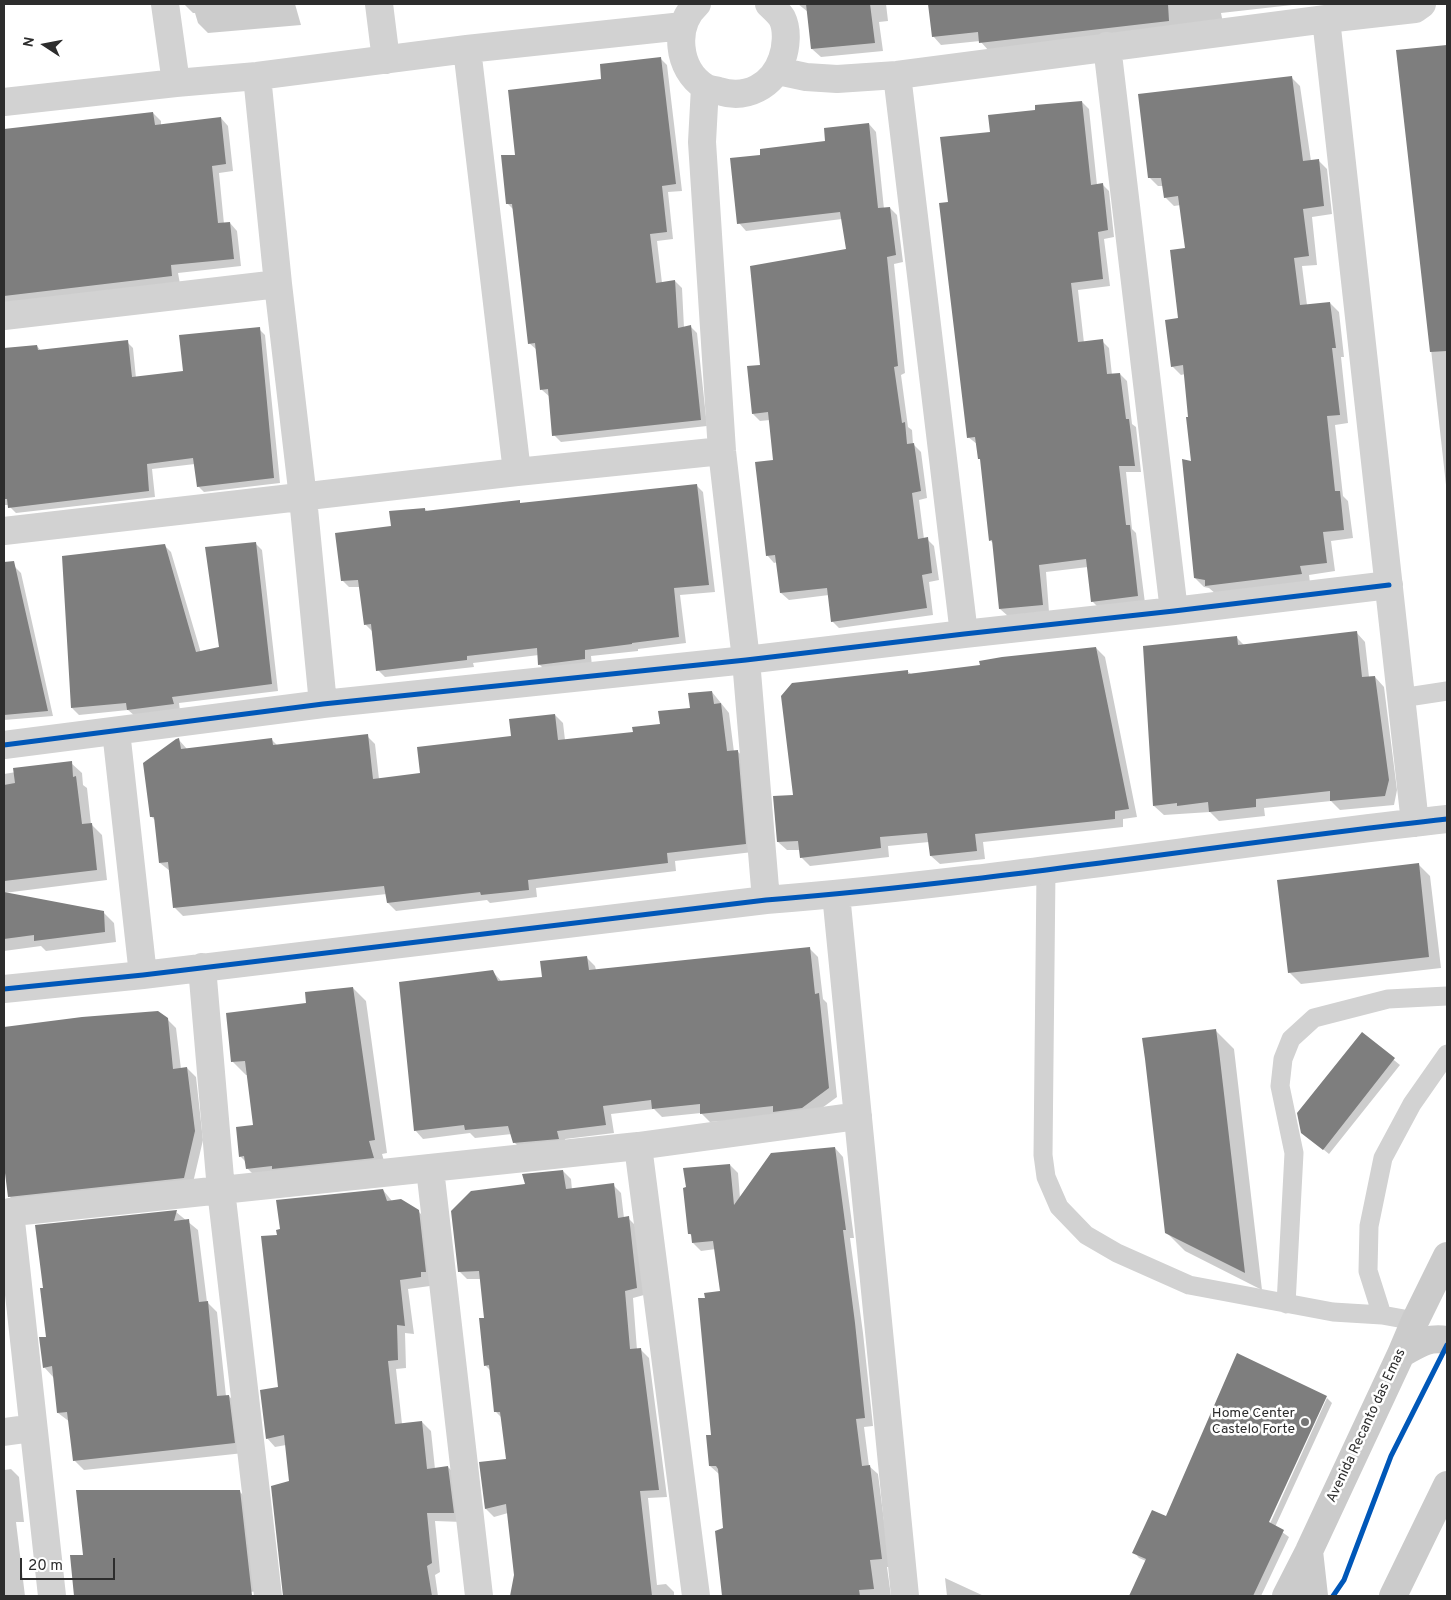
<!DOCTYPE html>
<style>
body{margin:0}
#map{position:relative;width:1451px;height:1600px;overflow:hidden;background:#fff;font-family:Overpass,sans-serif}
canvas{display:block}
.frame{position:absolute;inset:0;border:5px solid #2d2d2d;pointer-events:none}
.north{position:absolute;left:20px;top:20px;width:50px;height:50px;-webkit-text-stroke:4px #fff;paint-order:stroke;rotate:281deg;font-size:14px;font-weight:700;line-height:20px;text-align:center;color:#2d2d2d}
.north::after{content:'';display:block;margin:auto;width:18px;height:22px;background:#2d2d2d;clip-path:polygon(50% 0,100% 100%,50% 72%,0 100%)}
.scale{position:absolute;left:20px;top:1558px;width:95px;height:22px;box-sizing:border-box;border:2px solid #2d2d2d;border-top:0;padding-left:6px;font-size:15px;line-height:18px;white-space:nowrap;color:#2d2d2d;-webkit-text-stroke:4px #fff;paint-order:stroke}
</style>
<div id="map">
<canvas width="1451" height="1600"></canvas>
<div class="frame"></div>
<div class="north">N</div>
<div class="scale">20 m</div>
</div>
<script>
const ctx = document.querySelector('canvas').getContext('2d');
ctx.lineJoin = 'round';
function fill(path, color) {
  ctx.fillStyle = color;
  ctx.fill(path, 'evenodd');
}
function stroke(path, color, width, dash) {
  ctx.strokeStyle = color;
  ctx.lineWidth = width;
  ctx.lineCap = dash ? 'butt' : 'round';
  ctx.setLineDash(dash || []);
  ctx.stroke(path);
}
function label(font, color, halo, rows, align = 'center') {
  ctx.font = font + ' Overpass,sans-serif';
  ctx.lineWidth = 5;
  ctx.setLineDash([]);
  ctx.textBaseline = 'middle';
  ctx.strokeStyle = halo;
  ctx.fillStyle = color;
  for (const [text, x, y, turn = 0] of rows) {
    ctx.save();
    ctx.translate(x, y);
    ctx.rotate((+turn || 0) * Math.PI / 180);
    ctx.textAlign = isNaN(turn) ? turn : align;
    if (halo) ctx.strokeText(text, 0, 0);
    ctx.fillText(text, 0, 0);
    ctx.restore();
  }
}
fill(new Path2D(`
 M184 4H295L301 25 208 33 198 23 195 13H193Z
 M798 4H886L888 21 879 22 883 51 821 57 812 49 808 12Z
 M929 4H1301L1221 13 1223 23 989 51 980 41 941 45 933 36Z
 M1447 46V494L1398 51Z
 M660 58 667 65 682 191 668 192 673 239 657 241 662 283 675 281 682 288 684 328 690 326 697 333 707 426 561 442 554 435 550 397 542 390 537 350 529 343 514 210 507 203 516 156 602 80Z
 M1291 77 1300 86 1311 161 1318 160 1327 169 1332 214 1312 217 1317 265 1302 266 1307 305 1330 303 1339 312 1344 357H1341L1348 423 1335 425 1343 496 1348 501 1353 538 1331 541 1335 571 1309 575 1310 583 1216 594 1209 588 1204 587 1195 578 1190 418 1185 374 1181 375 1172 366 1180 319 1186 249 1181 205 1174 206 1165 197 1164 186H1158L1149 177Z
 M1082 102 1089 109 1097 185 1102 184 1109 191 1114 237 1104 239 1110 286 1078 290 1084 343 1102 341 1109 348 1112 375 1120 374 1127 381 1132 424 1136 427 1141 472H1126L1132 529 1136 533 1145 603 1099 608 1092 601 1088 567 1046 572 1049 612 1008 616 1000 609 993 543 990 540 981 460 979 458 977 444 968 437 949 203 992 133 1037 111Z
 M153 113 161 121V125L221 118 228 126 233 171 219 173 224 224 230 223 237 231 241 266 178 273 180 284 4 305V131Z
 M869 124 876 132 884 209 890 208 897 215 903 262 894 264 905 373 901 375 908 427 912 430 913 444 921 452 927 498 919 500 924 539H927L934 546 939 580 929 582 933 615 839 628 832 621 829 595 789 600 781 593 778 562 774 563 767 555 775 461 770 420 760 421 753 414 761 366 847 250 842 219 746 231 739 223 762 156 827 142Z
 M259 329 265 335 280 483 204 492 198 486 195 464 152 469 155 497 16 513 10 507 9 505H4V349L37 346 41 351 127 342 133 348 136 378 185 372Z
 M696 485 703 492 715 592 680 595 686 643 638 649V651L591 656 592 666 546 671 539 664V655L473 663 474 667 385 677 378 670 372 631 365 624 360 587H349L342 580 392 527 425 509 428 512 519 502 521 504Z
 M255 543 262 550 278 691 179 703 180 711 135 716 128 710 79 715 72 708 164 545 171 552 201 653 221 648Z
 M15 567 21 573 53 716 4 720V569Z
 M1356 632 1365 642 1369 677H1375L1384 687 1397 790 1394 805 1340 810 1331 801 1264 808 1265 816 1219 821 1210 812 1164 815 1154 806 1237 638 1244 645Z
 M1096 648 1105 657 1137 817 1123 819V827L983 842 985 859 940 864 931 856 929 842 888 846 889 857 810 866 801 857V850H787L778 842 794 796 907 671 911 674 981 666Z
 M712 692 729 713 734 752 737 751 746 759 753 852 675 861 676 871 536 888 537 897 490 903 487 900 396 911 388 903 387 894 183 916 175 908 170 871 160 863 156 821 151 816 179 740 187 749 272 740 278 746 367 736 375 744 379 779 422 774 512 737 555 715 563 723 565 740 634 733 661 725 691 709Z
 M71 763 82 773 83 785 87 788 91 824 102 835 107 880 4 893 103 912 114 923 116 942 46 951 41 946 4 951V774Z
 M1418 864 1430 876 1441 968 1301 984 1289 972Z
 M810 949 818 957 823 999 827 1003 837 1097 811 1116 710 1122 701 1113 662 1117 654 1109 611 1114 614 1133 565 1139 567 1147 523 1151 515 1143 512 1134 475 1138 470 1133 423 1139 415 1130 493 972 502 982 543 978 586 957 595 966 596 970Z
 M353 988 366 1001 387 1153 382 1154 387 1171 260 1181 247 1168 246 1162 240 1156 254 1127 248 1075H246L232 1061 308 1004Z
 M82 1019H167L176 1028 181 1069 187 1068 196 1077 203 1140 192 1187 17 1205 9 1196 4 1161V1029Z
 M1216 1031 1234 1049 1262 1290 1185 1251 1167 1233Z
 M1362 1034 1400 1065 1329 1154 1306 1135Z
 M835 1148 843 1157 854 1238H850L863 1333 873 1426 864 1427 869 1466 878 1474 890 1567H887L891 1596H724L717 1532 725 1529 719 1474 710 1466 712 1436 706 1299 721 1292 716 1249 701 1251 693 1243 692 1236 689 1233 730 1165 738 1173 740 1198Z
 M563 1171 571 1179 572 1190 613 1185 621 1193 624 1218H628L636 1226 644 1295 633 1298 637 1350H641L649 1358 667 1497 648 1498 657 1585 666 1584 674 1592V1596H517L508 1513 494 1517 486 1509 481 1463 507 1460 502 1418 496 1412 491 1371 485 1365V1319L481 1279H467L459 1271 527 1185Z
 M383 1190 392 1201 418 1211 427 1220 430 1286 408 1289 414 1334 405 1333 406 1368 396 1369 402 1424 422 1422 431 1431 435 1469 448 1467 457 1476 462 1522 435 1521 440 1572 435 1575 438 1596H304L286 1445 275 1447 267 1438 280 1388 278 1236Z
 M176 1212 198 1230 207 1302 217 1312 226 1396H229L238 1406 244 1453 84 1470 74 1460 70 1422 58 1413 54 1378 44 1367 50 1338Z
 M1237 1355 1327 1397H1325L1265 1527 1268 1528 1327 1398 1332 1403 1275 1527 1289 1537 1261 1596H1130L1146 1561 1139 1558 1134 1552 1166 1518Z
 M11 1469 19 1477 24 1522H16L25 1596H4V1470Z
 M239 1491 247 1499 258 1591 250 1592V1596H75L71 1557 84 1556Z
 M945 1578 984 1596H947Z`), '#0003');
fill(new Path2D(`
 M806 4H870L875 43 811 49Z
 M928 4H1168L1169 21 979 43 978 32 932 37Z
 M1447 45V351L1430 352 1396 50Z
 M661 57 676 184 662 186 667 232 650 234 656 283 675 280 678 328 691 325 701 420 552 436 548 389 540 390 535 343 528 344 512 204H506L501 155H515L508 90 601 79 600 64Z
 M1292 76 1303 161 1319 159 1324 206 1303 209 1309 256 1294 258 1300 305 1330 302 1336 348H1332L1340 415 1327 416 1335 491H1340L1344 530 1323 532 1327 563 1300 566 1302 574 1205 586V580L1194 578 1182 459 1191 461 1186 417H1188L1183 365 1171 367 1165 320 1178 318 1170 250 1185 248 1178 196 1164 198 1161 178H1148L1138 94Z
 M1082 101 1091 185 1103 183 1108 230 1098 232 1103 279 1071 283 1078 342 1103 339 1107 374 1120 373 1126 419H1129L1135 466H1119L1126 525H1130L1138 596 1091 602 1086 559 1039 565 1043 605 999 609 992 540 989 541 980 459H978L975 437 967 438 939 203 948 202 940 137 990 132 988 115 1035 110V105Z
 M153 112 155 125 221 117 226 164 212 166 218 223 230 222 234 259 171 265 172 276 4 296V129Z
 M869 123 878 208 890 207 896 255 887 257 898 366 894 367 902 423 905 422 907 444 914 443 921 491 912 493 918 539 928 537 932 573 922 575 927 608 831 622 827 588 780 593 775 555 766 556 755 462 773 460 768 412 752 414 747 366 760 365 750 266 846 249 840 212 737 224 730 158 760 155V149L825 141 824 128Z
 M260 327 274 478 197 487 193 458 147 464 149 491 8 508 7 499H4V348L37 345 38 350 128 340 132 377 183 371 179 335Z
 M697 484 709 585 674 588 679 637 632 643V644L585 650V659L538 665 537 648 467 656V660L376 671 371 624 364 625 358 580 341 581 335 533 391 526 389 511 425 508V511L520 500V503Z
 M256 542 272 684 172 697 174 704 127 710 126 703 71 708 62 556 165 544 196 652 219 647 205 547Z
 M14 561 48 711 4 715V562Z
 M1357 631 1362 677 1375 676 1389 780 1385 796 1330 801V791L1303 794 1256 799V807L1209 812 1208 802 1177 806V803L1153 806 1143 646 1237 636 1238 645Z
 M1096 647 1129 809 1115 811V819L975 834 977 851 930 856 927 833 880 837 881 848 800 858 798 841 777 842 773 796 793 795 781 696 792 683 908 670V674L980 665 979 661 1002 657Z
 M712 691 714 704 721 703 727 751 738 750 746 844 667 853 668 863 528 880 529 890 481 895 480 892 387 903 384 886 173 908 168 862 159 863 154 817H150L143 763 176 739 179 738 181 749 272 738 273 745 368 734 373 779 420 773 417 747 511 736 509 719 555 714 558 740 633 732 632 727 660 724 658 711 690 708 688 693Z
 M72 761 73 777 76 776 82 824 92 823 97 870 4 881V785L15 783 13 768Z
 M1419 863 1429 957 1288 973 1277 880Z
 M4 892 104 911 105 932 34 941V935L4 939Z
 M810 947 815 994 819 993 829 1088 802 1108 773 1112V1106L700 1114V1104L652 1109 651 1100 603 1106 606 1125 557 1131 559 1139 513 1143 508 1126 465 1130 464 1125 414 1131 399 982 493 970 498 981 542 977 540 961 587 956 589 970Z
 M353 987 375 1140 369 1141 374 1158 272 1169V1166L246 1169 244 1156 239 1157 236 1127 253 1125 245 1061 231 1062 226 1013 306 1003 305 992Z
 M158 1011 168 1018 173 1069 187 1067 195 1131 184 1178 8 1197 4 1165V1027L82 1017Z
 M1216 1029 1219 1051 1245 1273 1165 1233 1145 1059 1142 1038Z
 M1362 1032 1395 1058 1323 1150 1301 1133 1297 1113Z
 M835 1147 846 1230H843L855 1323 865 1418 856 1419 862 1466 870 1465 882 1559 870 1560 874 1589 859 1590 860 1596H722L715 1531 723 1528 718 1469 716 1466H709L706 1435H711L698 1298H705L704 1293 720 1291 713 1241 692 1243 691 1234H688L683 1188 686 1187 683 1168 730 1164 734 1205 771 1153Z
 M563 1170 566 1189 614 1183 618 1218 629 1216 637 1288 625 1291 630 1349 641 1348 659 1490 640 1491 652 1596H510L514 1575 506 1504 485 1509 479 1462 506 1459 500 1412H494L489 1365 484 1366 479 1318H484L479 1271 458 1272 451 1211 471 1191 525 1184 522 1174Z
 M383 1189 387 1201 401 1199 419 1210 426 1272H421V1277L400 1280 405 1326 397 1325 398 1360 388 1361 395 1424 422 1421 427 1469 448 1466 454 1513H427L432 1563 427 1566 432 1596H283L271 1486 289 1481 284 1435 266 1439 260 1390 278 1387 261 1236 277 1235 276 1230 280 1229 276 1200Z
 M177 1210 174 1221 189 1219 199 1302 208 1301 217 1396 229 1395 235 1443 73 1461 67 1412 57 1413 52 1366 43 1368 39 1337H46L40 1288H43L35 1225Z
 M1237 1353 1327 1396 1269 1522 1284 1530 1253 1596H1129L1146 1559 1132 1553 1152 1510 1166 1516Z
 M76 1490H240L252 1596H74L70 1555H83Z`), '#7e7e7e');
stroke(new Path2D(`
 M1401 698 1447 691
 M1046 870 1043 1155 1046 1177 1059 1207 1086 1235 1117 1253 1189 1285 1333 1312 1382 1315 1415 1321
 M1286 1304 1294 1153 1280 1086 1283 1059 1291 1039 1314 1018 1388 999 1447 996
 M1382 1315 1368 1271 1369 1226 1383 1158 1412 1104 1447 1054`), '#d2d2d2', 19);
stroke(new Path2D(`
 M165 4 176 83
 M379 4 386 60
 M697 4C673 26 677 69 705 87 708 89 715 90 719 91 746 100 773 86 782 59 786 48 788 30 782 18 779 13 773 8 769 4
 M1107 46 1174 611
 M467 49 517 472
 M778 71 806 77 837 79 897 75 1326 19
 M897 75 964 634
 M257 76 278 284 303 498 323 704
 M705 87 702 142 722 451 746 660 766 900
 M4 102 176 83 257 76 467 49 683 26
 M4 316 278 284
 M4 531 517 472 722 451
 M116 731 143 975
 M4 745 323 704 746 660 964 634 1174 611 1389 585
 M1415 823 1326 19 1415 9 1422 4
 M836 894 905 1596
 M202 967 221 1190 268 1596
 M4 989 143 975 766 900C994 882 1220 844 1447 819
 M638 1146 696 1596
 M430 1169 479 1596
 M10 1212 52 1596
 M4 1213 638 1146 858 1116
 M4 1432 33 1428`), '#d2d2d2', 28);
stroke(new Path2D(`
 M1401 1354C1419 1344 1426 1337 1447 1340
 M1309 1551 1314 1596
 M1286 1596 1309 1551 1401 1354 1415 1321 1447 1256
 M1393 1596 1447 1485`), '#cbcbcb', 28);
stroke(new Path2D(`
 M4 745 323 704 746 660 964 634 1174 611 1389 585
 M4 989 143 975 766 900C994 882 1220 844 1447 819
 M1333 1596 1344 1580 1391 1456 1447 1345`), '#0057b8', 5);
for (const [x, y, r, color] of [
 [1305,1422,5,"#767676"]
]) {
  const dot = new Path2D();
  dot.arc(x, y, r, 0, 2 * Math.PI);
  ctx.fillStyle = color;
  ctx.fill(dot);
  stroke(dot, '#fff', 2);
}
label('14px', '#2d2d2d', '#fff', [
 ["Home Center",1295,1414],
 ["Castelo Forte",1295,1430]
], 'right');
label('14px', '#2d2d2d', '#fff', [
 ["Avenida Recanto das Emas",1367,1426,-65]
]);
</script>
